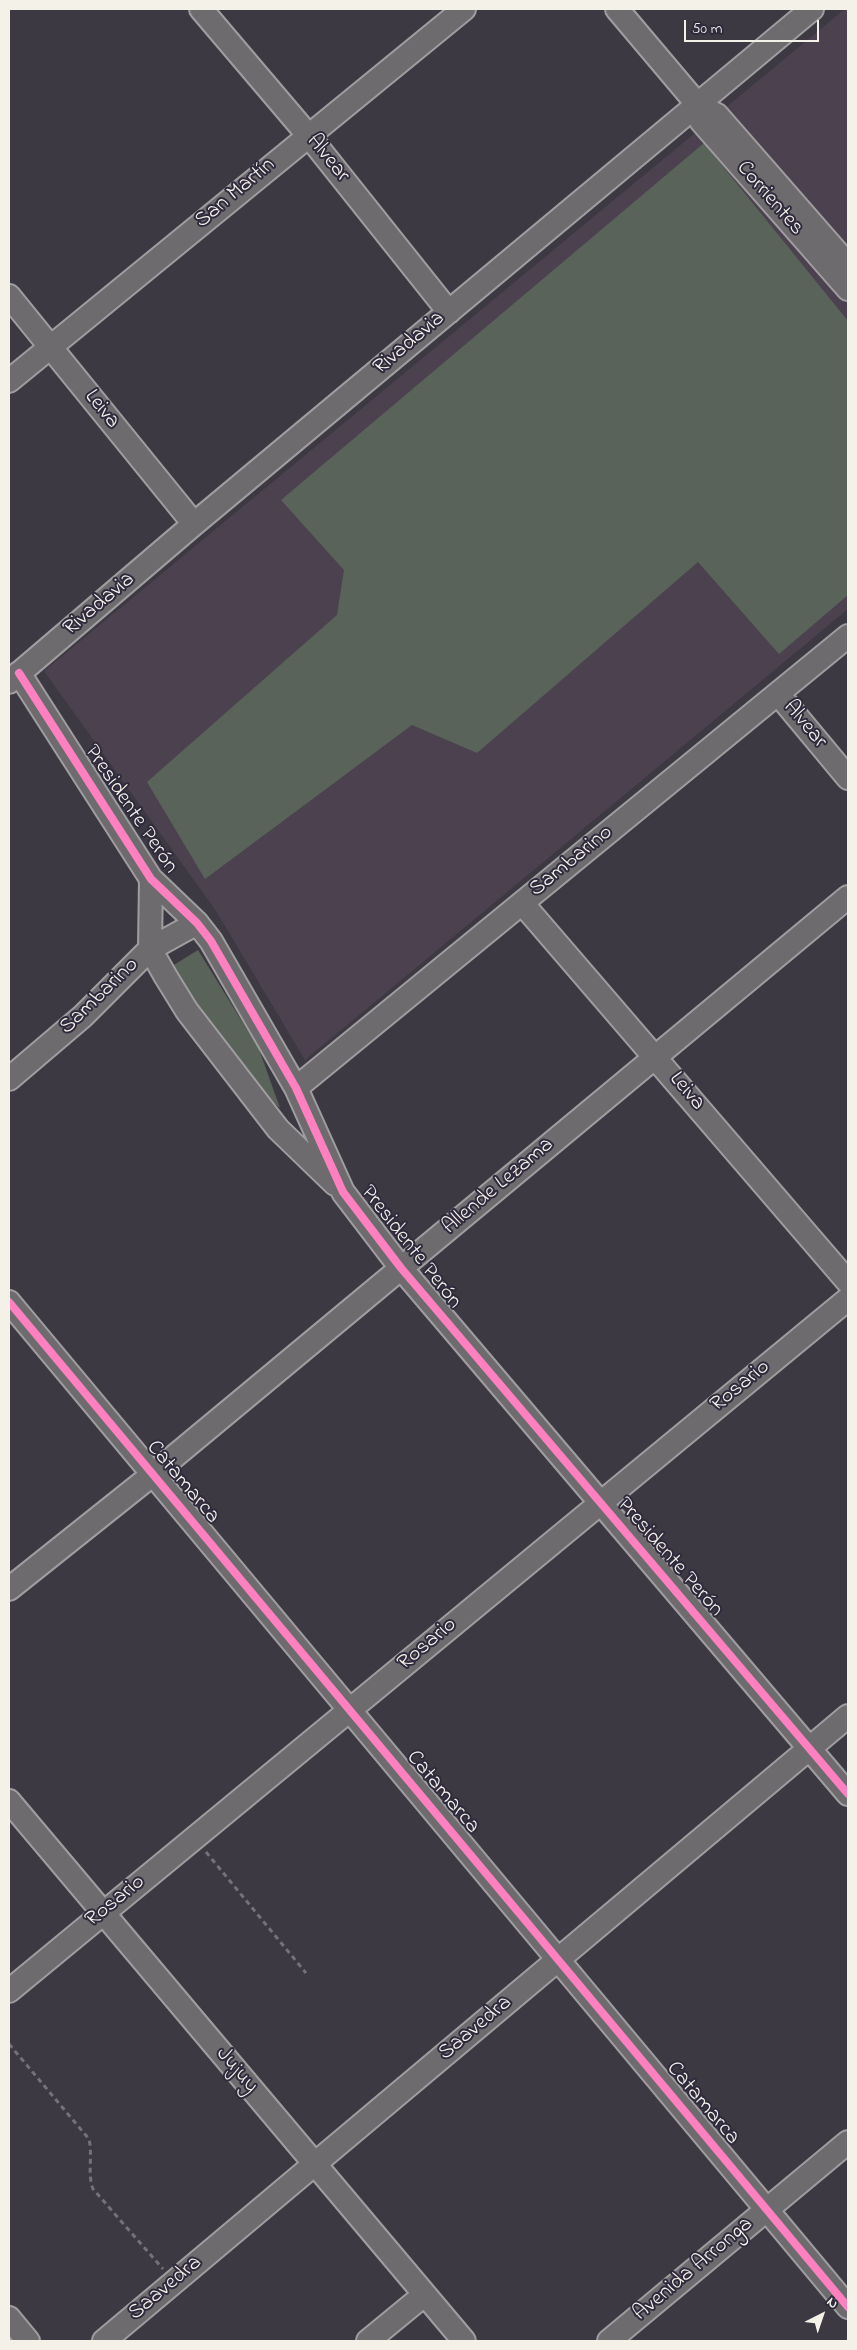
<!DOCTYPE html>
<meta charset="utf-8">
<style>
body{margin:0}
#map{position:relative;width:857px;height:2350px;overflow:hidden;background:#3d3942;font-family:"Indie Flower",sans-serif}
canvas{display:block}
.frame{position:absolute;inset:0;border:10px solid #f4f1e8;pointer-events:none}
.north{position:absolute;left:797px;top:2290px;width:50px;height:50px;-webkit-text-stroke:4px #2f2a3d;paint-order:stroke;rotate:41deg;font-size:14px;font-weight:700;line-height:20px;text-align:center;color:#f4f1e8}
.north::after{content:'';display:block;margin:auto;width:18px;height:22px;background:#f4f1e8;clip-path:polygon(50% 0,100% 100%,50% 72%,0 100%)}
.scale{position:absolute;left:684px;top:20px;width:135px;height:22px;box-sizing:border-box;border:2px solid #f4f1e8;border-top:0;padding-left:6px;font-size:15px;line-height:18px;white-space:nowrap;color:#f4f1e8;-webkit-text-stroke:4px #2f2a3d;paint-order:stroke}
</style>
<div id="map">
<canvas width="857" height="2350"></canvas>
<div class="frame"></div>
<div class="north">N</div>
<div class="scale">50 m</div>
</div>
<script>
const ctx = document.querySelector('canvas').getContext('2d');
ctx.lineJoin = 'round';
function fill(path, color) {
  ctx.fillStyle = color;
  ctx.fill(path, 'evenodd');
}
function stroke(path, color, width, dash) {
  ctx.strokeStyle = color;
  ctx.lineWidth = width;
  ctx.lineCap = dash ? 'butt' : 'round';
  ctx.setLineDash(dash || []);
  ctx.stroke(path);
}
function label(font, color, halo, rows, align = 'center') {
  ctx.font = font + ' "Indie Flower",sans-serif';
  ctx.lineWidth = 4;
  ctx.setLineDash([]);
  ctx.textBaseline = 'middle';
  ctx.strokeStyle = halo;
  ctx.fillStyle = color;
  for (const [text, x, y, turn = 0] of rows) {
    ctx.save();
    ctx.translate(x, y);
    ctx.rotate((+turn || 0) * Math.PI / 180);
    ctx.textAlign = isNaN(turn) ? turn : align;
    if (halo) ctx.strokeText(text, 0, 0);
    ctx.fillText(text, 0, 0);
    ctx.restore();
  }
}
fill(new Path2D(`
 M845 9H848V609L305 1060 216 911 44 671Z`), '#4c414e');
fill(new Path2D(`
 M704 143 848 321V595L779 654 698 562 477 753 412 725 205 879 147 782 337 615 344 570 281 500Z
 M198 950 259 1049 280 1108 248 1079 169 968Z`), '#59635a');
const minor = new Path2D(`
 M201 9 308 135 449 312
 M617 9 698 105 717 115 848 265
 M698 105 701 121 848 289
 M9 296 194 524
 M9 381 464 9
 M19 673 151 879 197 923 211 941 296 1088 343 1192 401 1268 848 1794
 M9 682 194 524 812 9
 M779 695 848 778
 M151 879 150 949 166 977 187 1011 278 1129 335 1184
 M522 903 848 1282
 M9 1079 83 1016 150 949 197 923
 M296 1088 848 636
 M9 1302 848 2307
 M9 1589 152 1475 848 897
 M9 1801 464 2341
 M9 1991 848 1299
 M9 2318 28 2341
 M104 2341 848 1716
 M368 2341 424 2295
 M609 2341 848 2142`);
stroke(minor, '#9f9da0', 26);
stroke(new Path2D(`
 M206 1852 306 1973
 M9 2044 89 2139C93 2157 87 2173 93 2189L163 2269`), '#747276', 3, [5, 4]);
stroke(minor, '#6e6b6e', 22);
stroke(new Path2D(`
 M19 673 151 879 197 923 211 941 296 1088 343 1192 401 1268 848 1794
 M9 1302 848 2307`), '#ff80c0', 8);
label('22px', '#f4f1e8', '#2f2a3d', [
 ["Alvear",327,159,51],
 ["San Martín",236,194,-40],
 ["Corrientes",769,199,49],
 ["Rivadavia",410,344,-40],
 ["Leiva",101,410,51],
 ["Rivadavia",100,605,-40],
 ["Alvear",804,725,50],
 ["Presidente Perón",130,810,56],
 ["Sambarino",572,862,-39],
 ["Sambarino",100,997,-44],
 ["Leiva",686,1092,50],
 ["Allende Lezama",499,1187,-40],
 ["Presidente Perón",410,1248,52],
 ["Rosario",741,1387,-39],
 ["Catamarca",182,1483,50],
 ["Presidente Perón",669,1558,49],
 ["Rosario",428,1645,-40],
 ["Catamarca",442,1793,50],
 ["Rosario",116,1902,-39],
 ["Saavedra",476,2029,-40],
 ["Jujuy",236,2071,50],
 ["Catamarca",702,2104,50],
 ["Avenida Arronga",694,2270,-40],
 ["Saavedra",166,2289,-40]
]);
</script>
